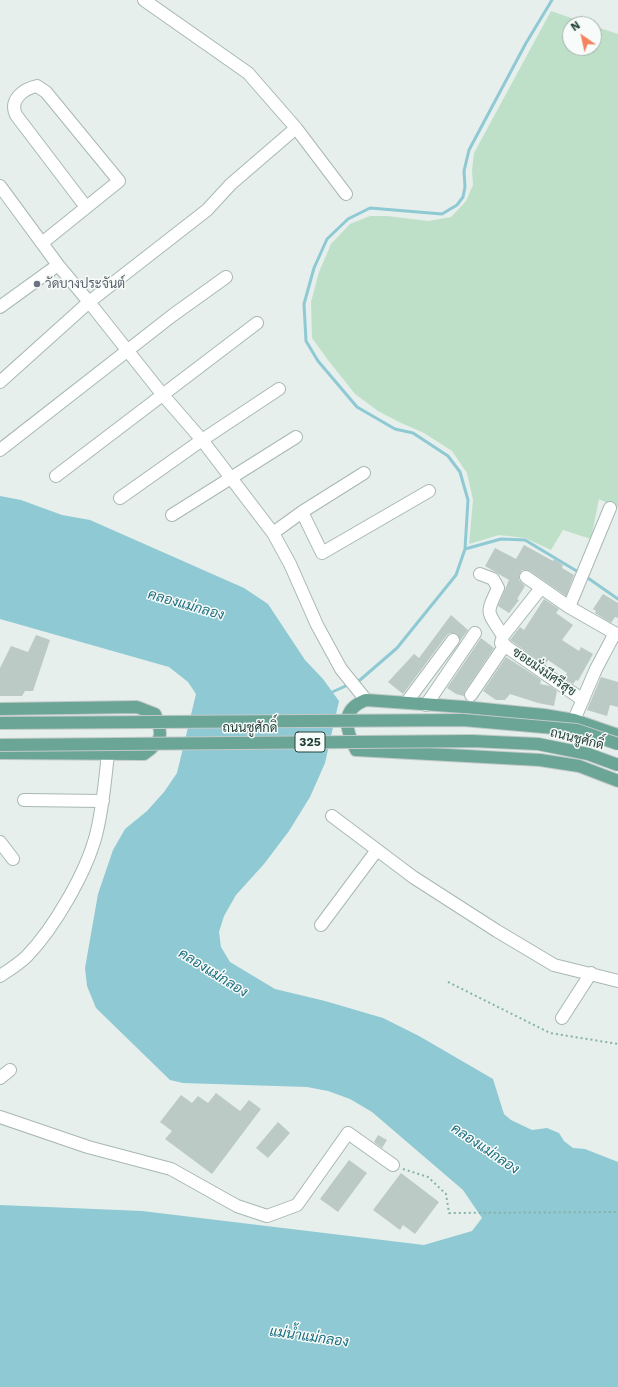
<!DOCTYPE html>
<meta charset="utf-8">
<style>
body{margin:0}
#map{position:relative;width:618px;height:1387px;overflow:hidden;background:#e6efeb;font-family:"Work Sans",sans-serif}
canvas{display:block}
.north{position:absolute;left:562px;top:16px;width:40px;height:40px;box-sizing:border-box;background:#f7fbf9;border:1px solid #a3b1ad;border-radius:50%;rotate:326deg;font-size:11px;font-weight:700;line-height:16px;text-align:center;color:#24423a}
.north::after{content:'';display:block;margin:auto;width:14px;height:18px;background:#f4845f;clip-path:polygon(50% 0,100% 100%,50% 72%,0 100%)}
</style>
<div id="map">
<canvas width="618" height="1387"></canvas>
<div class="north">N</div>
</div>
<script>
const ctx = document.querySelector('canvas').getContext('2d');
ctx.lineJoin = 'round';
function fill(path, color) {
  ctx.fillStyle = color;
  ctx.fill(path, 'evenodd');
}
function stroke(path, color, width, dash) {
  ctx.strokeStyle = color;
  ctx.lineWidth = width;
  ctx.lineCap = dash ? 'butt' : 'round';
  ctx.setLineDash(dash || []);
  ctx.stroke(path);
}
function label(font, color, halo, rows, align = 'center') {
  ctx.font = font + ' "Work Sans",Sarabun,sans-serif';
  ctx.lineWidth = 3;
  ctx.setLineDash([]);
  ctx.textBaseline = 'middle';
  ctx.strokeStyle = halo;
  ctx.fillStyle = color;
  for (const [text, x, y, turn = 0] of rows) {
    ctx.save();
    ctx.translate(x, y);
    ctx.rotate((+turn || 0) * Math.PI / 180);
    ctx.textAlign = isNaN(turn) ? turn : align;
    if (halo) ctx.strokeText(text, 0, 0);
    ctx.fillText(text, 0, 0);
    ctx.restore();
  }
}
fill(new Path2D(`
 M551 11 589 24H570V48H594V26L618 34V508L599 499 591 539 563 530 551 550 525 538 499 535 469 544 473 500 467 473 452 451 424 433 399 422 378 411 355 394 328 360 312 338 311 302 319 272 331 244 350 224 370 216H387L428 221 451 217 466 201 473 185 472 170 474 153Z`), '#bfe0c8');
fill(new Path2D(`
 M0 496 21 500 62 515 90 520 244 588 268 604 305 660 323 679 339 701 325 763 310 797 289 831 264 864 236 895 224 916 219 932 221 947 230 962 275 989 325 1001 383 1018 419 1036 493 1079 504 1114 511 1120 532 1130 547 1128 559 1133 564 1141 573 1148 585 1149 618 1162V1387H0V1205L142 1211 424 1245 472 1231 482 1218 463 1190 372 1112 350 1099 328 1091 307 1087 183 1083 170 1080 96 1008 87 986 85 968 98 894 113 850 125 829 147 811 164 792 177 773 196 694 188 682 169 667 0 619Z`), '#8ec9d4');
stroke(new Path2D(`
 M465 549 501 539 525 540 580 573
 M585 576 618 599
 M355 682 360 680 397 648 456 575 465 549 468 500 460 472 448 456 413 433 395 429 357 407 318 361 306 341 304 304 314 268 327 239 348 219 370 208 442 214 457 205 463 197 465 187 464 171 469 150 526 43 552 0
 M330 693 350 684`), '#8ec9d4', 3);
fill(new Path2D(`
 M524 545 553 561 554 559 563 565 562 568 574 575 566 596 530 571 522 570 519 576V580L525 586 517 599 519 600 509 613 498 606 509 580 485 566 495 548 516 559Z
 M603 594 618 603V618L615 617 611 623 595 613 596 611 593 609Z
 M544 599 559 609 556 613 573 625 562 640 579 651 581 647 593 654 578 681 576 680 573 684 564 678 567 673 548 660 545 665 510 640 520 627 524 630Z
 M451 615 468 630 460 641 457 634 450 633 447 635 403 694 388 682 414 654 419 658Z
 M36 635 50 640 33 691H25L22 696H0V668L11 646 28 652Z
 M481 638 494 648 465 691 464 696 456 694 447 688Z
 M506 657 537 677 541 680 540 684 550 686 557 691 554 706 538 703 510 694 505 700H496L483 691Z
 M601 677 618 682V707L610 705 607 716 587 710Z
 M216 1093 240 1111 249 1100 261 1109 212 1174 165 1139 172 1131 160 1122 181 1095 192 1103 198 1096 208 1103Z
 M278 1122 290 1133 268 1158 256 1148Z
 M378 1135 387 1140 382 1148 374 1142Z
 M349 1160 367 1173 338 1212 320 1199Z
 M401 1173 439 1202 415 1234 403 1225 400 1230 373 1210Z`), '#bbcac4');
const minor = new Path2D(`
 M144 0 248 73 296 128 346 194
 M0 186 58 265 89 302 162 394 202 440 273 533 290 564 317 625 341 669 366 700
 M42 243 119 181 46 92 37 86C23 89 9 100 16 115L86 207
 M0 307 58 265
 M0 382 89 302 207 210 231 184 296 128
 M0 450 173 315 226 277
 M56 476 257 323
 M120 498 202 440 279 389
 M302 512 322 553 429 491
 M172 515 296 437
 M273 533 302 512 364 473
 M480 574 493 579 498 588C485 616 487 610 503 636
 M526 577 569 607 618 635
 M541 588 503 636 501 643 583 700
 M569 607 610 508
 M471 695 505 645
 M406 703 453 640
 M426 705 475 633
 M574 720 596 669 615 633
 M24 800 103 801
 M332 816 413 877 497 931 554 965 618 981
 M0 842 13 859
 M321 925 377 850
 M0 976C9 970 19 964 27 956 54 928 86 873 96 835 103 808 105 781 108 753
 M562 1018 591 973
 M0 1078 10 1070
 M0 1117 88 1147 171 1169 237 1206 267 1216 297 1205 348 1133 393 1165`);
const major = new Path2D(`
 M0 709 137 707 155 714C163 734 163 741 144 754L0 753
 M618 735 574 720 544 715 464 707 366 700C339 710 346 730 356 750L540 760 579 766 618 781`);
stroke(minor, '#a8b8b2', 14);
stroke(major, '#c2cac8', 14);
stroke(new Path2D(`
 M448 982 550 1033 618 1044
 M403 1169 428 1177 446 1194 449 1213 618 1212`), '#86b3a5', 2, [2, 3]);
stroke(minor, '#fff', 12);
stroke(major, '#6aa596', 12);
const majorBridge = new Path2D(`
 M0 723 463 720 577 730 618 744
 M0 745 472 741 538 744 588 754 618 765`);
stroke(majorBridge, '#c2cac8', 14, []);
stroke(majorBridge, '#6aa596', 12);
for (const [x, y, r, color] of [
 [37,284,4,"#6b7280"]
]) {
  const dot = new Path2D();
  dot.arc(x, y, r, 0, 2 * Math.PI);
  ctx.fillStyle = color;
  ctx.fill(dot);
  stroke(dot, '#f7fbf9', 1.5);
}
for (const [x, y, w] of [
 [310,742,30]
]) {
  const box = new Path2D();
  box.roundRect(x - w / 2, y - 10, w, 20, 3);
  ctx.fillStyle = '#f7fbf9';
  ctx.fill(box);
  stroke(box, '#24423a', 1);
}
label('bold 12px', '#24423a', null, [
 ["325",310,742]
]);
label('13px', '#5b616d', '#f7fbf9', [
 ["วัดบางประจันต์",45,284]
], 'left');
label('13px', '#24423a', '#f7fbf9', [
 ["ซอยมั่งมีศรีสุข",544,672,35],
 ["ถนนชูศักดิ์",250,728],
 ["ถนนชูศักดิ์",577,739,14]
]);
label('italic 14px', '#1c6f80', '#f7fbf9', [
 ["คลองแม่กลอง",186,605,16],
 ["คลองแม่กลอง",213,973,32],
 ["คลองแม่กลอง",485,1149,34],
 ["แม่น้ำแม่กลอง",309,1337,8]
]);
</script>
